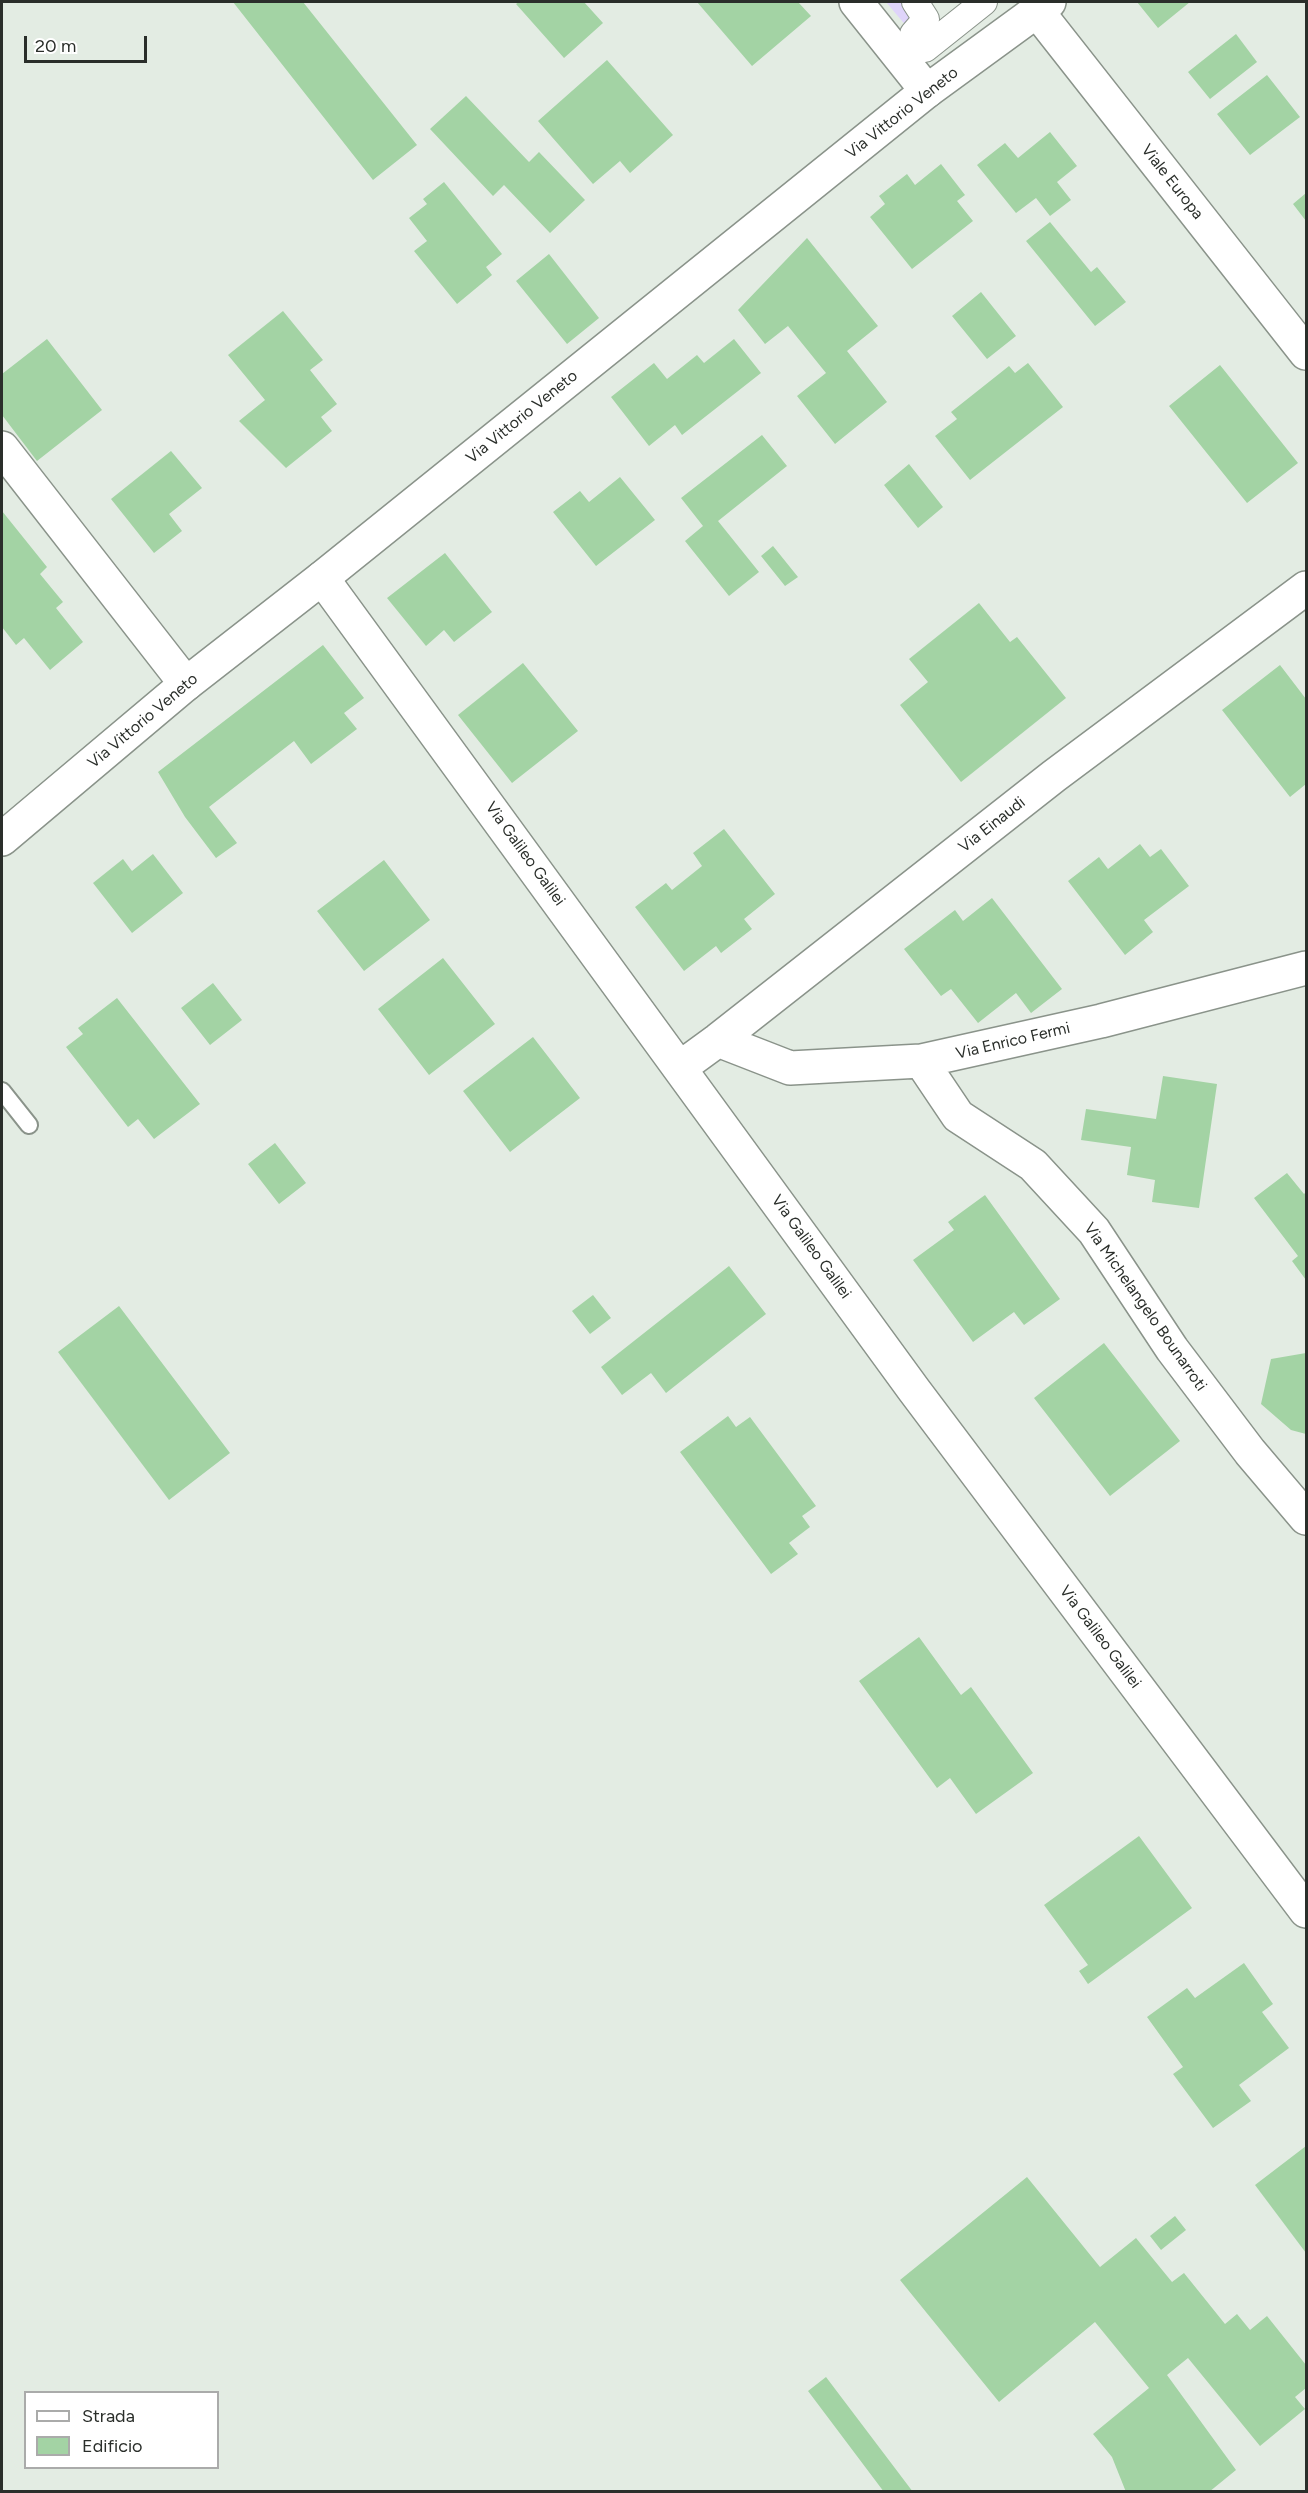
<!DOCTYPE html>
<style>
body{margin:0}
#map{position:relative;width:1308px;height:2493px;overflow:hidden;background:#e3ece3;font-family:Figtree,sans-serif}
canvas{display:block}
.frame{position:absolute;inset:0;border:3px solid #2a2e2a;pointer-events:none}
.legend{position:absolute;left:24px;top:2391px;width:195px;height:78px;box-sizing:border-box;background:#fff;border:2px solid #aaabaa;margin:0;padding:8px 10px;list-style:none;font-size:18px;color:#2a2e2a}
.legend li{display:flex;align-items:center;gap:12px;height:30px}
.legend b{width:30px;border:2px solid #aaabaa}
.scale{position:absolute;left:24px;top:36px;width:123px;height:27px;box-sizing:border-box;border:3px solid #2a2e2a;border-top:0;padding-left:8px;font-size:18px;line-height:21px;white-space:nowrap;color:#2a2e2a;-webkit-text-stroke:4px #fff;paint-order:stroke}
</style>
<div id="map">
<canvas width="1308" height="2493"></canvas>
<div class="frame"></div>
<ul class="legend">
<li><b style="height:8px;background:#fff"></b>Strada</li>
<li><b style="height:16px;background:#a3d3a4"></b>Edificio</li>
</ul>
<div class="scale">20 m</div>
</div>
<script>
const ctx = document.querySelector('canvas').getContext('2d');
ctx.lineJoin = 'round';
function fill(path, color) {
  ctx.fillStyle = color;
  ctx.fill(path, 'evenodd');
}
function stroke(path, color, width, dash) {
  ctx.strokeStyle = color;
  ctx.lineWidth = width;
  ctx.lineCap = dash ? 'butt' : 'round';
  ctx.setLineDash(dash || []);
  ctx.stroke(path);
}
function label(font, color, halo, rows, align = 'center') {
  ctx.font = font + ' Figtree,sans-serif';
  ctx.lineWidth = 5;
  ctx.setLineDash([]);
  ctx.textBaseline = 'middle';
  ctx.strokeStyle = halo;
  ctx.fillStyle = color;
  for (const [text, x, y, turn = 0] of rows) {
    ctx.save();
    ctx.translate(x, y);
    ctx.rotate((+turn || 0) * Math.PI / 180);
    ctx.textAlign = isNaN(turn) ? turn : align;
    if (halo) ctx.strokeText(text, 0, 0);
    ctx.fillText(text, 0, 0);
    ctx.restore();
  }
}
fill(new Path2D(`
 M886 2H915L913 34Z`), '#dfd4fa');
fill(new Path2D(`
 M233 2H303L417 145 373 180Z
 M519 2H584L603 23 564 58 516 4Z
 M697 2H798L811 16 752 66Z
 M1137 2H1190L1158 28Z
 M1236 34 1257 62 1210 99 1188 72Z
 M607 60 673 135 630 173 620 161 593 184 538 121Z
 M1267 75 1300 117 1250 155 1217 114Z
 M466 96 529 162 539 152 585 200 550 233 504 185 493 196 430 129Z
 M1050 132 1077 166 1057 182 1071 200 1050 216 1036 198 1016 213 977 165 1005 143 1018 158Z
 M941 164 965 195 957 201 973 221 912 269 870 217 885 204 879 196 907 174 915 185Z
 M444 182 502 254 486 267 492 275 457 304 414 251 427 241 409 218 427 204 423 199Z
 M1306 193V221L1293 204Z
 M1050 222 1091 272 1097 267 1126 302 1095 326 1026 241Z
 M807 238 878 326 847 351 887 402 835 444 797 396 826 373 788 326 765 344 738 310Z
 M549 254 599 318 567 344 516 281Z
 M981 292 1016 336 987 359 952 316Z
 M283 311 323 360 310 370 337 404 321 417 332 431 286 468 239 421 265 400 228 355Z
 M47 339 102 410 37 461 2 415V374Z
 M734 339 761 373 682 435 675 425 649 446 611 397 654 363 667 379 697 355 704 363Z
 M1028 363 1063 407 970 480 935 436 957 419 951 412 1009 366 1015 373Z
 M1220 365 1298 463 1247 503 1169 406Z
 M762 435 787 466 718 521 759 572 729 596 685 541 703 526 681 498Z
 M171 451 202 488 169 514 182 531 154 553 111 499Z
 M909 464 943 507 918 528 884 485Z
 M620 477 655 520 596 566 553 512 580 491 589 502Z
 M2 511 47 567 40 574 63 602 56 608 83 642 50 670 24 638 16 645 2 627Z
 M773 546 798 577 785 586 761 556Z
 M445 553 492 612 454 642 444 630 426 646 387 598Z
 M979 603 1010 642 1017 637 1066 698 961 782 900 705 928 682 909 659Z
 M323 645 364 698 344 713 357 729 311 764 294 741 209 807 237 843 216 858 185 817 158 772Z
 M523 663 578 731 512 783 458 715Z
 M1280 665 1306 699V784L1290 797 1222 710Z
 M724 829 775 894 744 919 752 929 721 953 716 946 684 971 635 907 666 883 672 890 702 866 693 853Z
 M1140 844 1150 857 1161 849 1189 886 1144 920 1153 932 1125 955 1068 881 1099 857 1108 869Z
 M153 854 183 893 132 933 93 883 123 859 132 871Z
 M384 860 430 920 364 971 317 911Z
 M992 898 1062 989 1031 1013 1016 993 978 1023 951 989 941 996 904 949 955 910 963 921Z
 M443 958 495 1024 429 1075 378 1009Z
 M213 983 242 1020 210 1045 181 1008Z
 M117 998 200 1104 154 1139 138 1119 128 1127 66 1047 83 1034 78 1028Z
 M533 1037 580 1098 510 1152 463 1091Z
 M1163 1076 1217 1084 1199 1208 1152 1202 1155 1180 1127 1175 1131 1147 1081 1140 1086 1109 1156 1119Z
 M275 1143 306 1183 279 1204 248 1164Z
 M1287 1173 1304 1194 1306 1192V1280L1292 1261 1298 1256 1254 1198Z
 M985 1195 1060 1299 1024 1325 1014 1312 973 1342 913 1260 954 1230 948 1222Z
 M729 1266 766 1314 666 1393 651 1373 622 1395 601 1367Z
 M593 1295 611 1318 590 1334 572 1311Z
 M119 1306 230 1453 169 1500 58 1352Z
 M1104 1343 1180 1441 1110 1496 1034 1398Z
 M1306 1353V1434L1291 1430 1261 1404 1271 1359Z
 M728 1416 736 1427 750 1417 816 1506 802 1516 810 1527 789 1543 798 1554 771 1574 680 1452Z
 M919 1637 961 1695 971 1687 1033 1773 976 1814 950 1778 937 1788 859 1681Z
 M1139 1836 1192 1908 1088 1984 1079 1971 1088 1965 1044 1905Z
 M1244 1963 1273 2004 1262 2012 1289 2048 1239 2085 1251 2101 1213 2128 1173 2074 1183 2067 1147 2017 1187 1988 1195 1998Z
 M1306 2146V2253L1255 2185Z
 M1027 2177 1100 2267 1136 2238 1172 2282 1184 2273 1225 2324 1237 2314 1250 2330 1267 2316 1306 2365V2388L1295 2397 1305 2409 1260 2446 1188 2358 1167 2375 1236 2470 1209 2492H1126L1112 2457 1093 2434 1149 2388 1095 2322 999 2402 900 2280Z
 M1175 2216 1186 2230 1161 2250 1150 2236Z
 M826 2377 913 2492H884L808 2391Z`), '#a3d3a4');
const service = new Path2D(`
 M2 1091 29 1125`);
const pedestrian = new Path2D(`
 M915 2 926 19 913 34 925 49 984 2`);
const minor = new Path2D(`
 M856 2 927 91
 M2 448 186 684
 M322 578 914 1390 1306 1911
 M718 1040 790 1068 921 1061 1101 1021 1306 968
 M921 1061 958 1116 1033 1165 1094 1231 1172 1349 1250 1452 1306 1518
 M681 1067 718 1040 1054 776 1306 588`);
const tertiary = new Path2D(`
 M1037 11 1306 353`);
const secondary = new Path2D(`
 M2 839 186 684 322 578 927 91 1049 2`);
stroke(service, '#8a938a', 20);
stroke(pedestrian, '#8a938a', 28);
stroke(minor, '#8a938a', 36);
stroke(tertiary, '#8a938a', 36);
stroke(secondary, '#8a938a', 36);
stroke(service, '#fff', 16);
stroke(pedestrian, '#fff', 26);
stroke(minor, '#fff', 33);
stroke(tertiary, '#fff', 33);
stroke(secondary, '#fff', 33);
label('16px', '#2a2e2a', '#fff', [
 ["Via Vittorio Veneto",902,113,-38],
 ["Viale Europa",1172,182,52],
 ["Via Vittorio Veneto",522,417,-39],
 ["Via Vittorio Veneto",143,721,-40],
 ["Via Einaudi",992,825,-38],
 ["Via Galileo Galilei",525,854,54],
 ["Via Enrico Fermi",1013,1041,-13],
 ["Via Galileo Galilei",811,1247,54],
 ["Via Michelangelo Bounarroti",1145,1307,55],
 ["Via Galileo Galilei",1100,1637,53]
]);
</script>
